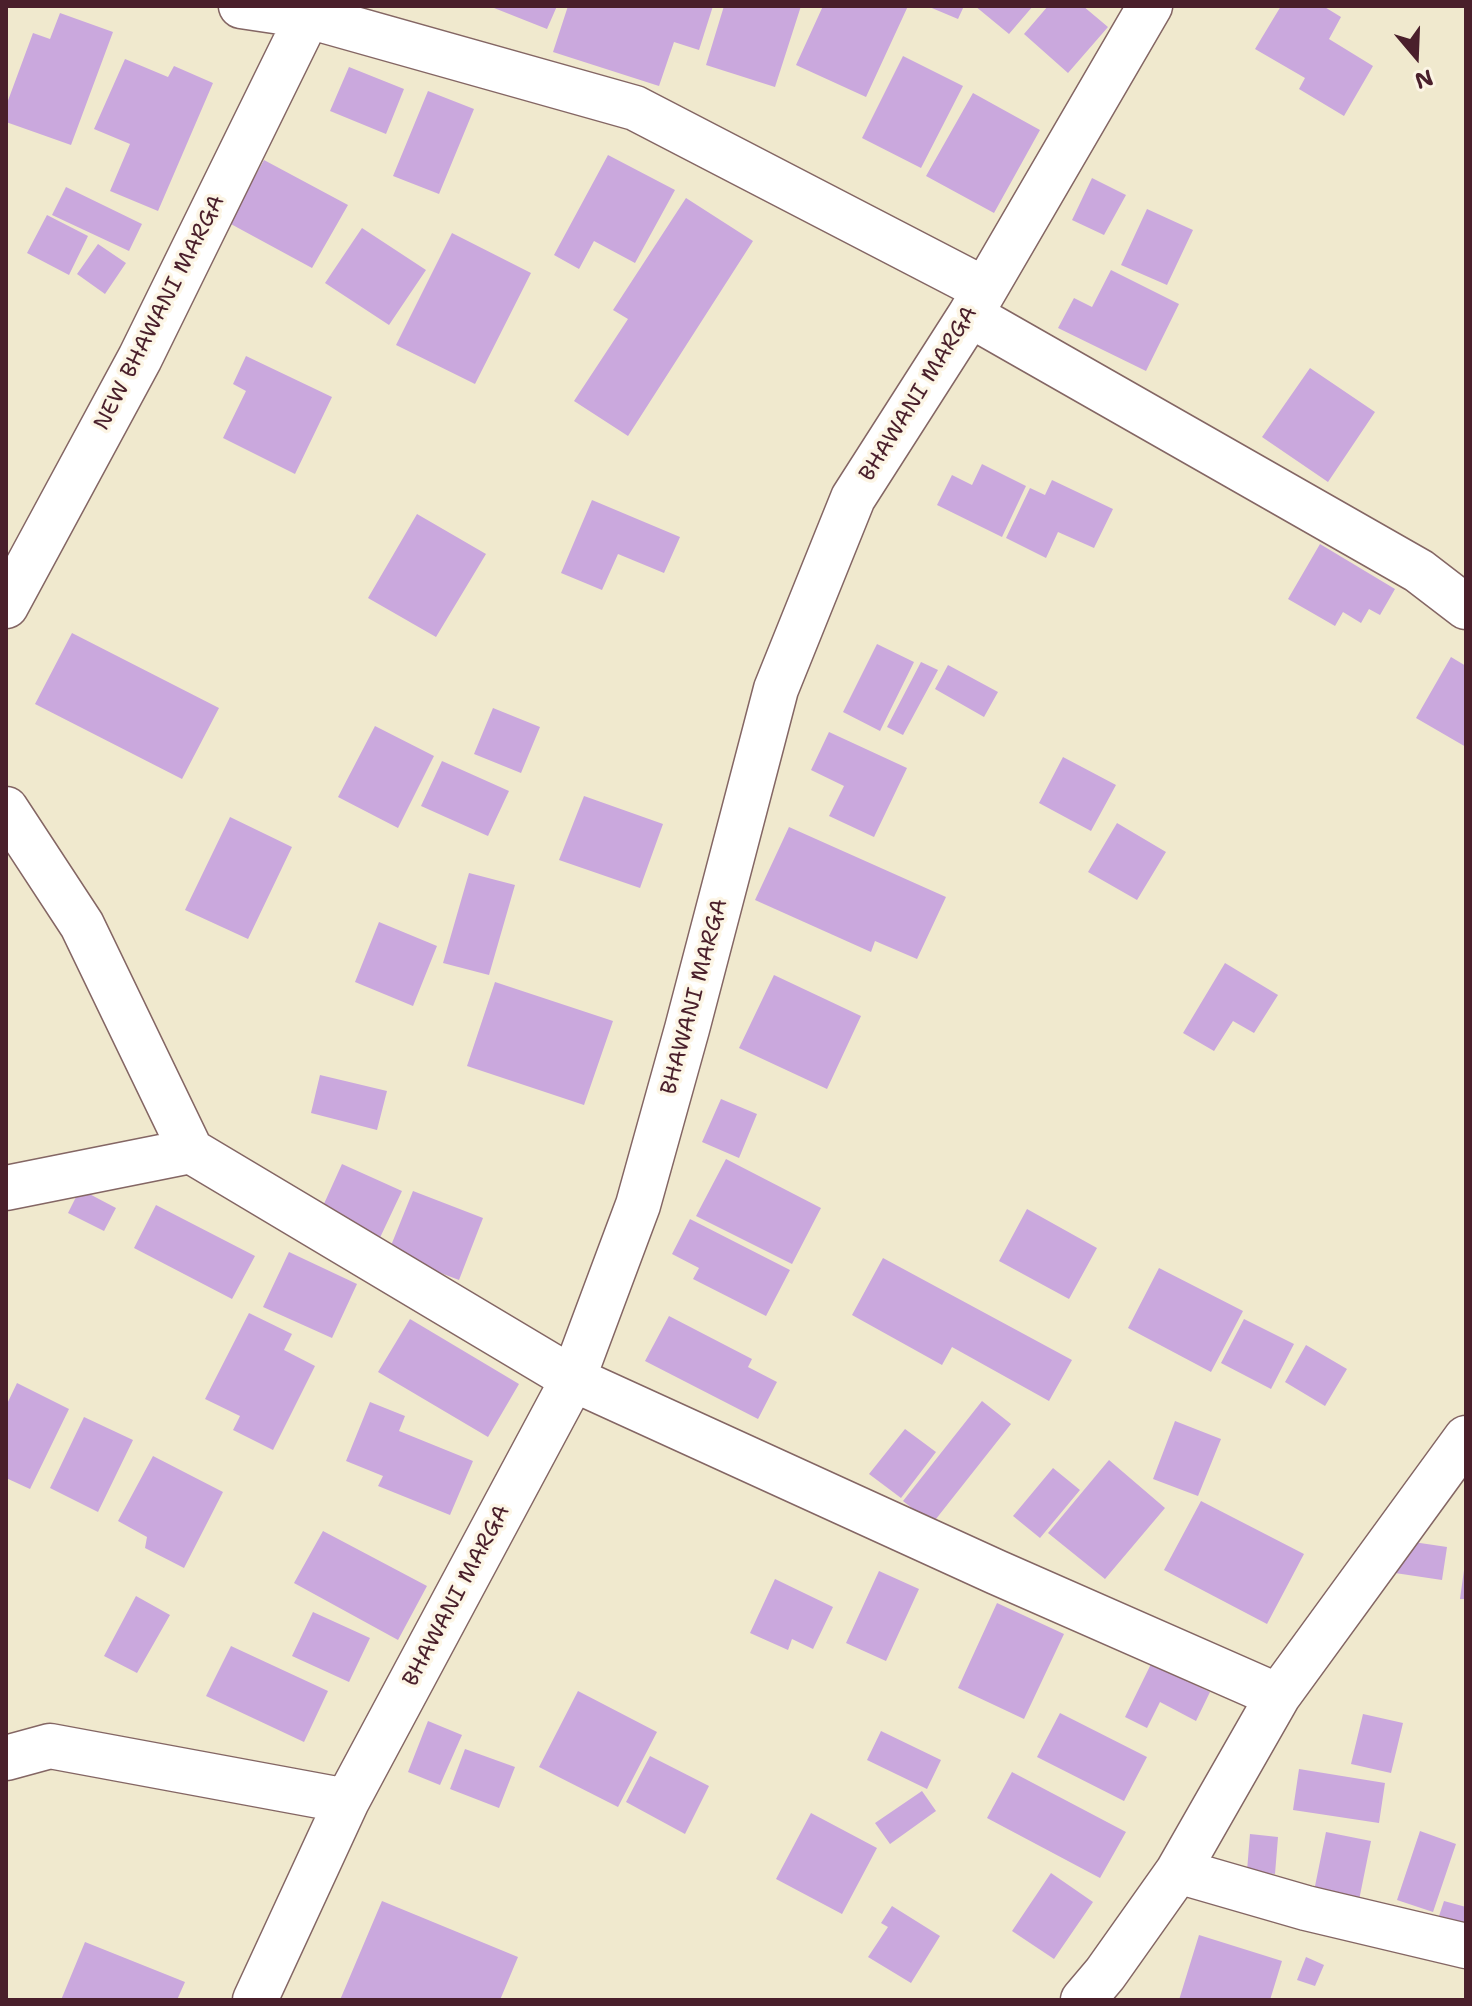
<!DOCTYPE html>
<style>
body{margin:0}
#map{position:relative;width:1472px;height:2006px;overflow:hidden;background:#f0e9ce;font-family:"Shantell Sans",sans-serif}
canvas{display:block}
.frame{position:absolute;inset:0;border:8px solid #4a1f2b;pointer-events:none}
.north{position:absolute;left:1376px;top:16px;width:80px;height:80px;-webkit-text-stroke:6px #fcf5e5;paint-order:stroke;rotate:161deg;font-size:22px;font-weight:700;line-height:32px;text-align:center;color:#4a1f2b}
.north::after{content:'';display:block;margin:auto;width:28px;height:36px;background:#4a1f2b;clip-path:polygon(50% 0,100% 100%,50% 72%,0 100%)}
</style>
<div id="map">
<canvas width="1472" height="2006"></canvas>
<div class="frame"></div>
<div class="north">N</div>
</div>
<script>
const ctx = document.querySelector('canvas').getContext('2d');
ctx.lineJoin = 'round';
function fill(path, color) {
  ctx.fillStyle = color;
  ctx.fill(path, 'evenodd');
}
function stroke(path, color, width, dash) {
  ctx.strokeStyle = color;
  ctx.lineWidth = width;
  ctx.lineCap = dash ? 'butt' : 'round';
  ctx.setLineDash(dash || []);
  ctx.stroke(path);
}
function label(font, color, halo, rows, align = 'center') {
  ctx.font = font + ' "Shantell Sans",sans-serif';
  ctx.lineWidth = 7;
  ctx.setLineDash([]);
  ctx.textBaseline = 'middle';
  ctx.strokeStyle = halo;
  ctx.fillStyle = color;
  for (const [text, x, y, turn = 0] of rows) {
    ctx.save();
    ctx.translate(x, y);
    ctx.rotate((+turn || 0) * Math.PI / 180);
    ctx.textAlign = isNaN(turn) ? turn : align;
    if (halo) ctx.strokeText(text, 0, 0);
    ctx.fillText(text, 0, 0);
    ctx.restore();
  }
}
fill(new Path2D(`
 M489 6H557L547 29Z
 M568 6H713L699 50 674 42 659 86 553 52Z
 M724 6H801L775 87 706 65Z
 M823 6H908L866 97 796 65Z
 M927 6H964L958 19Z
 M975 6H1033L1009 34Z
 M1048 6H1083L1108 27 1068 73 1024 34Z
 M1281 6H1323L1341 17 1329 39 1373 66 1344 116 1299 89 1305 78 1255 49Z
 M60 13 113 32 71 145 6 122V106L33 33 50 39Z
 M903 56 963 86 921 168 862 138Z
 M125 59 168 77 174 66 213 83 158 211 110 191 130 144 94 129Z
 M349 67 404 89 386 134 330 111Z
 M428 91 474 109 439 194 393 176Z
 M973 93 1040 130 994 213 926 176Z
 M608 155 675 190 635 263 594 241 579 269 554 255Z
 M264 160 348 205 312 268 229 223Z
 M1092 178 1126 195 1104 235 1072 220Z
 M66 187 142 224 129 251 52 215Z
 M686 198 753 241 628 436 574 401 628 319 613 310Z
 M1147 209 1193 230 1167 285 1121 265Z
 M47 215 88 236 69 275 27 253Z
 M362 228 426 270 389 325 325 283Z
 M452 233 531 273 475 384 396 345Z
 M98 244 126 263 105 294 77 274Z
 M1111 270 1179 304 1146 371 1058 328 1074 298 1092 307Z
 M246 356 332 397 295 474 223 438 246 391 233 384Z
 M1310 368 1375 412 1328 482 1262 437Z
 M982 464 1026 486 1002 537 937 505 952 475 972 485Z
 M1052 480 1113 509 1094 548 1058 532 1046 558 1006 538 1030 488 1045 495Z
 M592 500 680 537 664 573 618 554 602 590 561 573Z
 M417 514 486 554 436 637 368 598Z
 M1320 544 1395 589 1380 615 1369 609 1361 623 1343 612 1335 626 1288 599Z
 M72 633 219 708 182 779 35 704Z
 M877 644 914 662 880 731 843 712Z
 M1451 657 1466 666V747L1416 718Z
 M921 662 938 670 903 735 887 727Z
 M948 665 998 692 984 717 935 689Z
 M493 708 540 727 521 773 474 754Z
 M375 726 434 756 398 828 338 797Z
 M829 732 907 768 874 837 829 816 844 786 811 770Z
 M1063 757 1116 785 1091 831 1039 803Z
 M442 761 509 791 488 836 421 806Z
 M584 796 663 824 640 888 559 860Z
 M230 817 292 847 248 939 185 910Z
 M1117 823 1166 852 1137 900 1088 872Z
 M789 827 946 897 917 959 875 941 871 952 755 900Z
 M469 873 515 885 489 975 443 963Z
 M379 922 437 946 413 1006 355 982Z
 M1225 963 1278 995 1254 1033 1233 1021 1214 1051 1183 1033Z
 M774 975 861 1016 827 1089 739 1048Z
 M495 982 613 1021 584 1105 467 1066Z
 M320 1075 387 1091 377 1130 311 1113Z
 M721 1099 757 1114 739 1158 702 1142Z
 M726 1159 821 1208 792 1264 696 1216Z
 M342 1164 402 1191 377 1244 318 1217Z
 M80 1189 116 1208 104 1231 68 1213Z
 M413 1191 483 1218 459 1280 388 1253Z
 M156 1205 255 1256 232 1299 134 1248Z
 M1027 1209 1097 1248 1069 1299 999 1261Z
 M690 1219 790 1270 766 1316 693 1279 699 1268 672 1254Z
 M289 1252 357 1284 332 1338 263 1307Z
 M883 1258 1072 1360 1049 1401 952 1347 942 1365 852 1315Z
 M1159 1268 1243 1311 1211 1372 1128 1328Z
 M249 1313 292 1334 284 1350 315 1366 273 1450 233 1430 240 1416 205 1399Z
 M669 1316 752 1359 748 1367 777 1382 758 1419 645 1361Z
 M410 1319 519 1384 488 1437 378 1372Z
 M1244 1319 1294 1344 1271 1389 1221 1363Z
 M1306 1345 1347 1369 1325 1406 1285 1382Z
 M17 1383 69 1409 30 1489 6 1478V1406Z
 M982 1401 1011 1424 932 1524 903 1501Z
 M370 1402 405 1416 399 1431 473 1461 450 1515 378 1486 383 1476 346 1461Z
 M84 1417 133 1440 98 1512 50 1488Z
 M1175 1421 1221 1439 1198 1496 1153 1479Z
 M905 1429 936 1452 901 1498 869 1474Z
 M153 1456 223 1492 184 1568 145 1548 147 1537 118 1521Z
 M1109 1460 1165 1508 1105 1579 1048 1533Z
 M1053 1468 1080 1490 1040 1538 1013 1516Z
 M1201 1501 1304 1554 1267 1624 1164 1570Z
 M323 1531 427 1586 398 1640 294 1583Z
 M1400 1540 1447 1547 1442 1580 1395 1573Z
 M1464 1570 1466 1571V1599H1460Z
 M879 1571 919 1589 886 1661 846 1643Z
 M775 1579 833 1607 813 1649 792 1639 788 1650 750 1633Z
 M136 1596 170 1615 137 1673 104 1656Z
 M997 1603 1064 1634 1024 1719 958 1688Z
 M313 1612 370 1638 349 1682 292 1656Z
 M231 1646 328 1691 304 1742 206 1696Z
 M1151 1664 1210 1692 1196 1721 1160 1702 1147 1728 1125 1717Z
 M578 1691 657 1732 618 1807 539 1767Z
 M1060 1713 1147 1757 1124 1801 1037 1757Z
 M1363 1714 1403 1723 1391 1773 1351 1764Z
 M428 1721 462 1735 440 1785 408 1772Z
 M881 1731 941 1760 927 1789 867 1760Z
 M465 1749 515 1767 499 1808 450 1789Z
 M650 1756 709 1786 685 1834 626 1802Z
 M1299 1769 1385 1783 1379 1823 1293 1810Z
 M1012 1772 1126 1832 1100 1878 987 1818Z
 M922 1791 936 1811 890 1844 875 1823Z
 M811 1813 877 1848 842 1914 776 1879Z
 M1420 1831 1456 1844 1433 1912 1397 1900Z
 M1326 1832 1371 1841 1358 1905 1313 1896Z
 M1250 1834 1278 1837 1275 1874 1247 1871Z
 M1051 1873 1093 1902 1054 1959 1012 1931Z
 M382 1901 518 1957 500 2000H340Z
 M1444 1901 1466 1907V1938L1435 1928Z
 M892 1906 940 1936 911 1983 868 1957 888 1927 881 1923Z
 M1199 1935 1282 1961 1270 2000H1179Z
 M85 1942 185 1982 177 2000H61Z
 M1306 1957 1324 1965 1315 1986 1297 1980Z`), '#caa8dd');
const street = new Path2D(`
 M241 6 308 16 635 108 984 289
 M970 315 1419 571 1466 607
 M6 606 140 358 308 16
 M6 809 82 925 191 1151 573 1379 996 1572 1278 1696
 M6 1188 191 1151
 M6 1758 50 1746 347 1801
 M1178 1871 1306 1908 1466 1946
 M255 2000 347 1801 573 1379 638 1205 687 1029 776 689 853 498 970 315 1150 6
 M1083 2000 1105 1974 1178 1871 1278 1696 1466 1438`);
stroke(street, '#846664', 47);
stroke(street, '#fff', 44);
label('22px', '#4a1f2b', '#fcf5e5', [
 ["NEW BHAWANI MARGA",160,313,-63],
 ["BHAWANI MARGA",919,394,-58],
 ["BHAWANI MARGA",695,997,-75],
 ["BHAWANI MARGA",457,1596,-62]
]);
</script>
